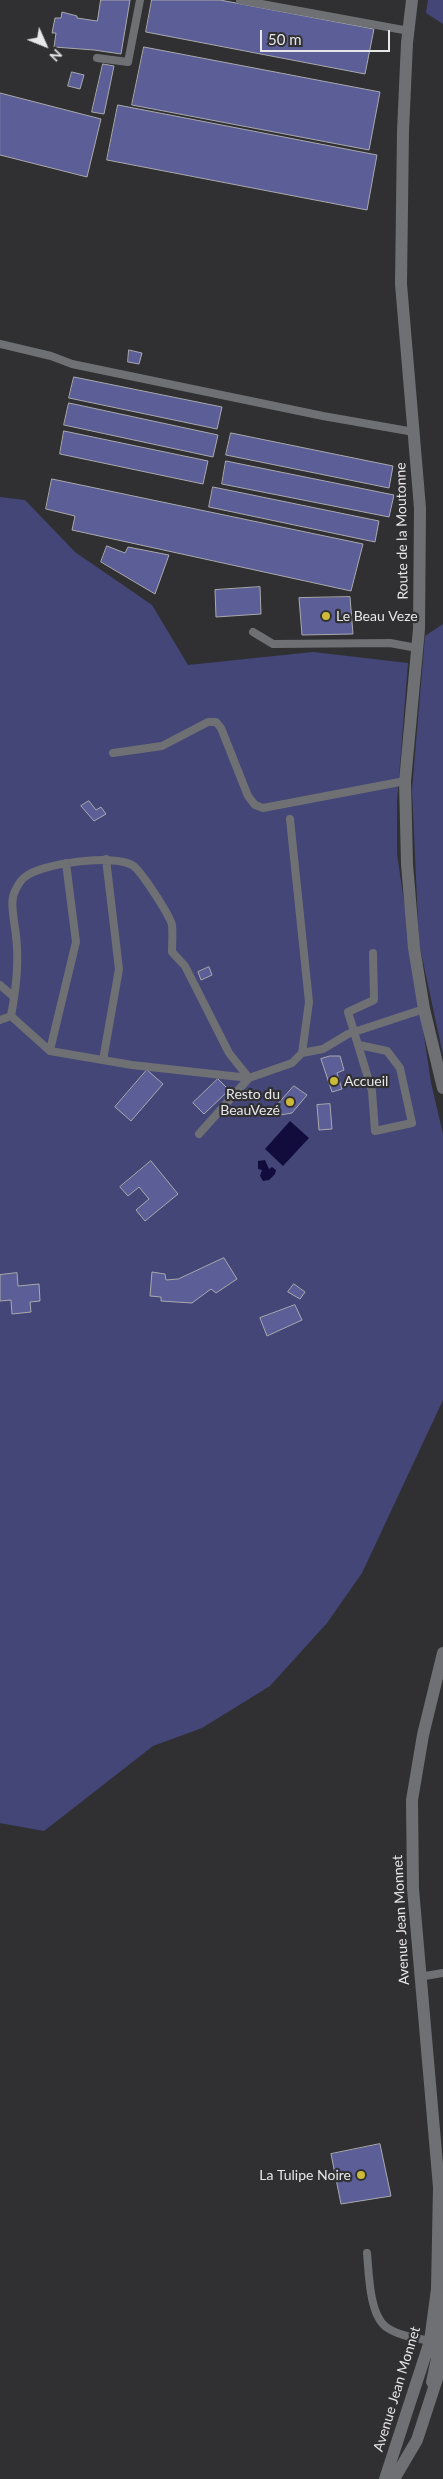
<!DOCTYPE html>
<meta charset="utf-8">
<style>
body{margin:0}
#map{position:relative;width:443px;height:2479px;overflow:hidden;background:#303033;font-family:Lato,sans-serif}
canvas{display:block}
.north{position:absolute;left:20px;top:20px;width:50px;height:50px;-webkit-text-stroke:4px #303033;paint-order:stroke;rotate:134deg;font-size:14px;font-weight:700;line-height:20px;text-align:center;color:#e7e7e9}
.north::after{content:'';display:block;margin:auto;width:18px;height:22px;background:#e7e7e9;clip-path:polygon(50% 0,100% 100%,50% 72%,0 100%)}
.scale{position:absolute;left:260px;top:30px;width:130px;height:22px;box-sizing:border-box;border:2px solid #e7e7e9;border-top:0;padding-left:6px;font-size:15px;line-height:18px;white-space:nowrap;color:#e7e7e9;-webkit-text-stroke:4px #303033;paint-order:stroke}
</style>
<div id="map">
<canvas width="443" height="2479"></canvas>
<div class="north">N</div>
<div class="scale">50 m</div>
</div>
<script>
const ctx = document.querySelector('canvas').getContext('2d');
ctx.lineJoin = 'round';
function fill(path, color) {
  ctx.fillStyle = color;
  ctx.fill(path, 'evenodd');
}
function stroke(path, color, width, dash) {
  ctx.strokeStyle = color;
  ctx.lineWidth = width;
  ctx.lineCap = dash ? 'butt' : 'round';
  ctx.setLineDash(dash || []);
  ctx.stroke(path);
}
function label(font, color, halo, rows, align = 'center') {
  ctx.font = font + ' Lato,sans-serif';
  ctx.lineWidth = 4.5;
  ctx.setLineDash([]);
  ctx.textBaseline = 'middle';
  ctx.strokeStyle = halo;
  ctx.fillStyle = color;
  for (const [text, x, y, turn = 0] of rows) {
    ctx.save();
    ctx.translate(x, y);
    ctx.rotate((+turn || 0) * Math.PI / 180);
    ctx.textAlign = isNaN(turn) ? turn : align;
    if (halo) ctx.strokeText(text, 0, 0);
    ctx.fillText(text, 0, 0);
    ctx.restore();
  }
}
fill(new Path2D(`
 M428 0H443V24L426 13Z
 M0 497 25 500 75 552 152 605 188 665 313 652 408 663 397 802V854L431 1083 443 1134V1400L362 1573 327 1623 270 1686 202 1728 153 1746 44 1831 0 1823Z
 M443 624V1055L419 943 412 790 425 636Z`), '#444678');
fill(new Path2D(`
 M290 1121 309 1138 283 1166 265 1149Z
 M265 1160 269 1169 272 1167 276 1170 275 1174 269 1180 263 1181 260 1176 262 1170 258 1169V1161Z`), '#110c3c');
const building = new Path2D(`
 M101 0H130L121 54 94 50 54 47 56 33H52L55 18H61L62 12 77 16V18L97 21Z
 M152 0H220L374 29 365 74 146 32Z
 M144 47 380 92 369 150 132 105Z
 M103 64 114 66 104 114 92 112Z
 M72 72 84 75 80 89 68 86Z
 M0 93 101 119 87 177 0 155Z
 M118 105 377 155 367 210 107 160Z
 M129 350 142 353 139 364 128 362Z
 M74 377 222 407 217 429 69 398Z
 M69 403 218 435 213 457 64 425Z
 M64 431 208 461 203 484 60 454Z
 M231 433 393 466 389 488 226 455Z
 M226 461 394 495 389 517 222 484Z
 M52 479 363 544 351 591 72 530 75 516 46 509Z
 M213 487 379 521 375 542 209 507Z
 M107 546 125 553 128 547 169 555 155 594 101 562Z
 M260 587 261 614 216 617 215 590Z
 M350 597 353 634 302 635 299 598Z
 M89 801 96 810 101 807 106 814 94 821 81 806Z
 M209 967 212 975 201 980 198 972Z
 M330 1056H340L344 1070 337 1073 342 1089 332 1092 321 1059Z
 M147 1070 163 1084 131 1121 115 1107Z
 M218 1079 229 1090 204 1114 193 1103Z
 M294 1086 307 1095 292 1113 280 1115 273 1110Z
 M330 1104 332 1129 319 1130 317 1105Z
 M151 1161 178 1194 145 1221 136 1210 149 1199 139 1187 128 1196 120 1187Z
 M224 1258 237 1279 216 1293 211 1289 192 1303 161 1301V1297L150 1296 152 1272 165 1274 166 1280 178 1279Z
 M17 1273 18 1286 39 1284 40 1301 30 1302 31 1312 12 1314 11 1300 0 1301V1275Z
 M294 1284 305 1292 300 1299 288 1292Z
 M295 1305 302 1320 267 1336 260 1318Z
 M380 2144 391 2196 341 2204 331 2154Z`);
fill(building, '#5c5f97');
stroke(building, '#a9a9ad', 1);
stroke(new Path2D(`
 M240 0 409 31
 M97 58 128 62 140 0
 M0 344 51 356 72 364 323 416 414 432
 M253 632 273 644 390 643 417 648
 M113 753 162 746 208 722H216L221 728 248 796 255 805 263 808 405 781
 M0 985 14 997
 M11 1016C17 984 20 954 14 922 13 911 10 899 16 889 18 885 22 879 25 877 42 863 113 854 132 865 141 870 170 916 172 925 173 933 172 943 172 952L185 966 229 1053 249 1078
 M11 1016 50 1051 132 1065 249 1078
 M0 1020 11 1016
 M359 1045 387 1051 400 1068 412 1123 375 1131 372 1091 348 1012 374 1000 373 953
 M50 1050 76 942 66 863
 M302 1053 323 1049 348 1034 424 1009
 M103 1060 119 969 106 859
 M199 1134 249 1078 292 1063 302 1053 309 1002 290 819
 M419 1977 443 1973
 M367 2253C369 2273 369 2314 386 2327 399 2336 416 2338 430 2341L435 2358 430 2382 432 2386`), '#6f7073', 8);
stroke(new Path2D(`
 M437 2289C443 2313 430 2343 443 2367`), '#6f7073', 12);
stroke(new Path2D(`
 M412 0 407 43 403 131 401 284 420 508 419 629 405 781 407 864 414 948 424 1009 443 1088
 M385 2479 430 2341 437 2289 439 2187 413 1889 412 1800 423 1735 443 1653
 M394 2479 417 2440 443 2360`), '#6f7073', 12);
for (const [x, y, r, color] of [
 [326,616,5,"#cdb938"],
 [334,1081,5,"#cdb938"],
 [290,1102,5,"#cdb938"],
 [361,2175,5,"#cdb938"]
]) {
  const dot = new Path2D();
  dot.arc(x, y, r, 0, 2 * Math.PI);
  ctx.fillStyle = color;
  ctx.fill(dot);
  stroke(dot, '#303033', 2);
}
label('14px', '#e7e7e9', '#303033', [
 ["Route de la Moutonne",402,531,-91],
 ["Avenue Jean Monnet",401,1920,-93],
 ["Avenue Jean Monnet",397,2389,-73]
]);
label('14px', '#e7e7e9', '#303033', [
 ["Le Beau Veze",336,616],
 ["Accueil",344,1081],
 ["Resto du",280,1094,"right"],
 ["BeauVezé",280,1110,"right"],
 ["La Tulipe Noire",351,2175,"right"]
], 'left');
</script>
